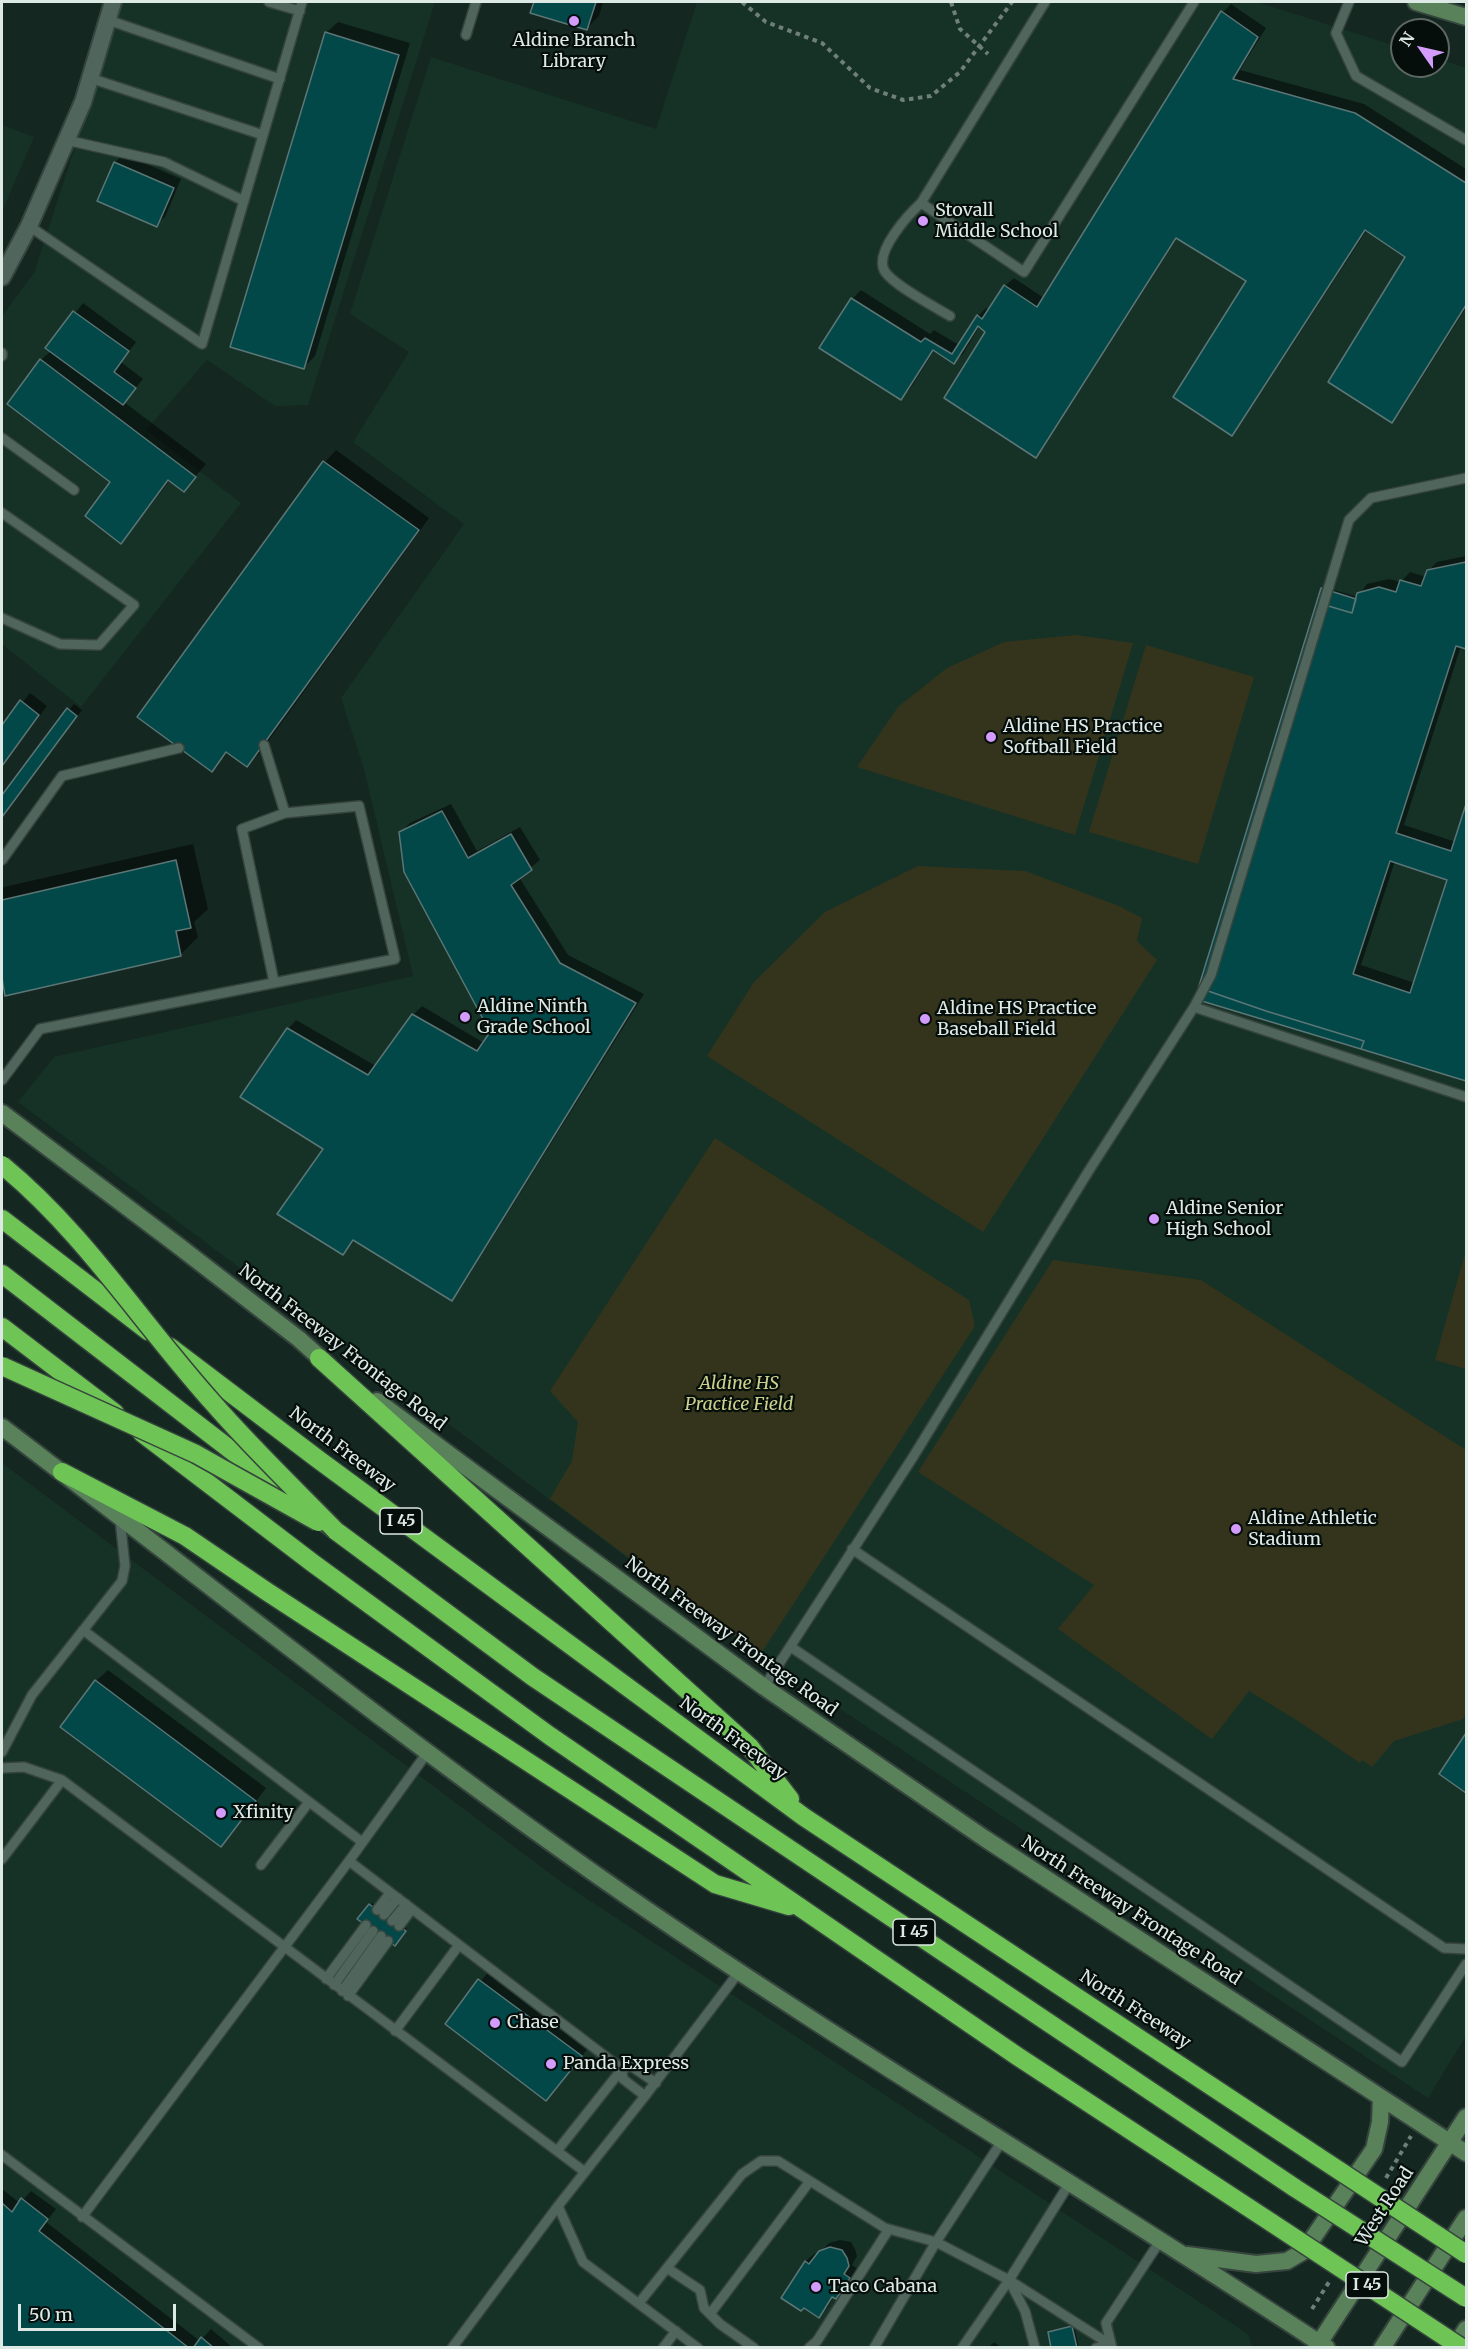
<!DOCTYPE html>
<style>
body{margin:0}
#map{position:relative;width:1468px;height:2349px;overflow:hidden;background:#142720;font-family:Merriweather,serif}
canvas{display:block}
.frame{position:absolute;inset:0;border:3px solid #dde9e4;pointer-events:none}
.north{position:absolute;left:1390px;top:18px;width:60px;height:60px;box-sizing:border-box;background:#060e0b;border:2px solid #5c6662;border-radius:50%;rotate:304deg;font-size:16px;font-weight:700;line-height:24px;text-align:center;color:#dde9e4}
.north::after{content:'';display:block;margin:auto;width:21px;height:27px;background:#d39cfc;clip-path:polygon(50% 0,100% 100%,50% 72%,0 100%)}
.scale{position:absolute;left:18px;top:2304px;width:158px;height:27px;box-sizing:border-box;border:3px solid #dde9e4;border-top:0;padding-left:8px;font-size:18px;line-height:21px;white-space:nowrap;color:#dde9e4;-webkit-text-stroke:4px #060e0b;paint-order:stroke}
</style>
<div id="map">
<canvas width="1468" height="2349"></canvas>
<div class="frame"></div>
<div class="north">N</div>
<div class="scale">50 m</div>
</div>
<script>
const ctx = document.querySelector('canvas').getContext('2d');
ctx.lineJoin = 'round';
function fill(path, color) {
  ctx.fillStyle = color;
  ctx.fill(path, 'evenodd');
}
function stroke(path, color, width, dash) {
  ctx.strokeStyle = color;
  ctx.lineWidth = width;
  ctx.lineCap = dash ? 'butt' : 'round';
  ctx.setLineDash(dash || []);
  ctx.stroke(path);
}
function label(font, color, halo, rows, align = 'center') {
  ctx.font = font + ' Merriweather,serif';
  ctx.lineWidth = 4.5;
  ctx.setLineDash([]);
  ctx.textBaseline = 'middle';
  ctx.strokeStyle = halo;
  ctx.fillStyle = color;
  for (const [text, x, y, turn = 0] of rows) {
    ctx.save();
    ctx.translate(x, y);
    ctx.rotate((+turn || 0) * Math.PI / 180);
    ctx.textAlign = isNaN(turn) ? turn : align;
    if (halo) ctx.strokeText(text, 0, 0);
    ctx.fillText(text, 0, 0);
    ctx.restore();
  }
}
fill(new Path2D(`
 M122 2H435L308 405 275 406 207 360 146 430 241 503 81 707 2 644V316L34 273Z
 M697 2H1257L1402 48V66H1438V59L1466 68V2036L1428 2098 748 1648 18 1102 54 1057 413 976 364 769 341 698 464 524 353 442 409 352 350 314 431 57 656 129Z
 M2 125 34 137 2 212Z
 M2 1463 560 1881 1248 2334 1252 2347H2Z`), '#163227');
fill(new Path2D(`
 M1076 635 1133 643 1075 835 857 767 898 707 947 668 1004 642Z
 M1146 645 1254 677 1198 864 1089 832Z
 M918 866 1025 871 1119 906 1142 918 1137 941 1157 960 983 1232 707 1056 754 982 825 912Z
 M715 1138 969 1300 975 1326 760 1655 550 1499 572 1461 578 1422 550 1391Z
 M1466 1250V1369L1435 1360Z
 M1053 1260 1201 1280 1466 1450V1713L1463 1719 1394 1741 1372 1767 1362 1760 1360 1763 1298 1721 1249 1691 1212 1739 1058 1629 1094 1585 918 1472Z`), '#33341b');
fill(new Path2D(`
 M535 2H603L599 16 587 28 532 12Z
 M1231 4 1266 28 1240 70 1364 104 1466 169V308L1400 412 1392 421 1407 257 1367 230 1240 425 1231 434 1248 281 1178 237 1044 447 1036 456 987 331 980 325 963 354 954 362 935 349 910 389 901 398 821 348 852 299 861 290 930 334 934 330 959 345 978 316 986 308 990 310 1005 286 1014 278 1044 298 1223 12Z
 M338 22 410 43 315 356 304 367 326 33Z
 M124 154 181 179 165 217 156 225 99 200 115 162Z
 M83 303 136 342 121 362 143 379 124 402 206 464 184 490 170 480 132 530 121 542 112 482 41 360 51 351 47 348Z
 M336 450 429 518 259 754 247 765 228 752 212 770 139 717 325 462Z
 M1466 556V647L1461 646 1404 825 1456 842 1466 809V1079L1197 998 1322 589 1324 587 1358 597 1367 584 1389 579 1401 582 1410 572 1426 577 1428 571 1437 562ZM1395 861 1449 879 1415 983 1361 965Z
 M30 693 47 706 2 766V728Z
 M74 704 82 710 2 817V797Z
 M451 804 477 851 520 827 540 860 519 877 568 955 644 994 460 1290 451 1299 355 1240 343 1253 325 1148 288 1029 296 1020 376 1066 413 1015 422 1006 484 1043 491 1032 401 832 410 823Z
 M193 844 208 909 194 922 198 937 181 954 6 994 2 972V889L4 887Z
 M108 1670 266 1788 232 1834 221 1845 96 1681Z
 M1466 1735V1791L1441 1774Z
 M372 1903 407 1928 397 1942 360 1919Z
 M488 1972 590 2046 554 2091 447 2024Z
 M2 2189 20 2203 31 2191 56 2209 46 2222 200 2341 211 2329 233 2348H2Z
 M840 2240 851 2242 855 2249 857 2256 852 2265 858 2269 845 2289 834 2296 828 2307 819 2316 804 2306 784 2298 806 2261 815 2253 817 2255 829 2243Z
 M1074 2324 1079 2348H1053L1049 2332Z
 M994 2342 1002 2348H988Z`), '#0007');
const building = new Path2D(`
 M534 2H596L587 30 530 13Z
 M1221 11 1258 37 1233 79 1355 113 1466 183V305L1392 423 1328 382 1405 257 1365 230 1232 436 1173 397 1246 281 1176 238 1036 458 944 398 985 332 978 326 954 364 933 350 901 400 819 348 851 298 921 342 925 338 952 354 977 315 982 319 1004 285 1037 307Z
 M325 32 399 55 304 369 230 347Z
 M114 162 174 188 157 227 97 201Z
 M73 311 129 351 114 372 136 388 123 405 45 348Z
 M40 359 196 477 184 492 168 480 121 544 85 516 110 482 7 404Z
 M323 461 419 530 247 767 226 752 212 772 137 717Z
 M1466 562V649L1456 646 1396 833 1451 851 1466 804V1081L1361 1049 1364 1041 1266 1011 1208 991 1325 605 1352 613 1357 593 1379 587 1396 592 1400 580 1421 586 1427 570ZM1390 861 1447 880 1410 993 1353 974Z
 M1321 588 1356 599 1352 613 1325 605 1208 991 1266 1011 1364 1041 1361 1049 1195 999Z
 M20 700 39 715 2 766V725Z
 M67 708 77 716 2 817V795Z
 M442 811 468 858 511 834 532 870 511 885 560 963 636 1003 452 1301 353 1240 343 1255 277 1214 323 1149 240 1097 287 1028 368 1075 412 1014 477 1051 490 1032 404 872 399 832Z
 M176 860 191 928 176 931 181 956 5 996 2 978V900Z
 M95 1680 256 1801 221 1847 60 1727Z
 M1466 1733V1793L1439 1774Z
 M369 1904 406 1931 395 1946 357 1919Z
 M478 1979 582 2056 546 2101 445 2024Z
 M21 2198 48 2219 39 2231 189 2348H2V2203L12 2212Z
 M830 2247 842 2250 847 2258 849 2266 844 2274 850 2278 836 2299 832 2297 819 2318 804 2308 801 2311 781 2298 805 2261 809 2264 819 2251Z
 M1072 2326 1077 2348H1051L1048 2332Z
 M201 2337 214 2348H193Z`);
fill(building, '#024849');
stroke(building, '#5c7575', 1.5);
const service = new Path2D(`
 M269 2 300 11
 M1349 2 1336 33 1356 76 1466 140
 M108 20 280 79
 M466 35 476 2
 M90 78 263 135
 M66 140 164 162 244 201
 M921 203 1024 272 1194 2
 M29 226 202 344 302 2
 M950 316C935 307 891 284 884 270 875 251 908 215 921 203L1045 2
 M2 353V356
 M2 438 74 490
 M2 513 134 605 99 645 60 644 2 618
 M264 745 285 813
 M2 860 62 776 179 748
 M1194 1007 1466 1097
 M2 1080 40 1029 395 959 359 806 285 813 242 829 274 982
 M852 1549 1444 1948 1466 1949
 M83 1630 362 1842
 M791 1647 1402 2062 1466 1964
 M764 1687 913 1457 1088 1172 1194 1007 1211 975 1349 520 1371 498 1466 478
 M2 1752 32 1695 122 1581 125 1566 120 1519
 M2 1768 24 1767 62 1780 585 2172
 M2 1859 62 1780
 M349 1861 622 2069 623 2079 645 2096
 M261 1865 309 1802
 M377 1910 390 1893
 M384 1915 398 1898
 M392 1921 406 1904
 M399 1926 412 1909
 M326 1979 366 1925
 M334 1985 373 1931
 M342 1991 381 1936
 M348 1996 388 1941
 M395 2031 459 1945
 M557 2151 622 2069 631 2066 656 2083
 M2 2155 259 2348
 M82 2217 349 1861 427 1753
 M667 2268 700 2290 704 2308 720 2324 754 2348
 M1009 2280 1111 2345
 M1010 2282 1025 2311 1035 2348
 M639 2303 742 2174 761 2161H778L885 2228 936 2242 1009 2280 1069 2184
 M710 2314 810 2181
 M452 2348 558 2206
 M663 2348 676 2331
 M698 2348 583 2262 558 2206 645 2096 739 1972
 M809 2348 817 2341 889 2229
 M874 2348 936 2242 1002 2141
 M962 2348 1009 2280
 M1096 2348 1111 2345
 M1112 2348 1106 2323 1160 2241`);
const tertiary = new Path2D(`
 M2 277 29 226 83 102 113 2`);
const secondary = new Path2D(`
 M1416 2 1466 17
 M2 1113 176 1244 299 1339 329 1366
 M377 1401 764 1687 984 1838 1466 2153
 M2 1427C200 1577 394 1733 598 1876 835 2042 1085 2188 1327 2348
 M1187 2255 1256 2264 1287 2261 1304 2251 1374 2149 1380 2122 1381 2098
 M1316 2348 1466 2117
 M1382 2348 1466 2218
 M1454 2348 1466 2329`);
const motorway = new Path2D(`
 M2 1219 148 1331
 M2 1274 336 1531 533 1677 1295 2188
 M2 1327 115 1413
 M170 1347 319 1460 804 1817 1317 2156
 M319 1358 750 1747 790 1799
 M142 1433 314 1564 550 1736 1017 2056 1272 2223
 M62 1472 185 1536 266 1591 715 1884 789 1906`);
stroke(service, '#36443e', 12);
stroke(tertiary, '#36443e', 20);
stroke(secondary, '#36443e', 20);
stroke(motorway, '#36443e', 21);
stroke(new Path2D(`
 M742 2 766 22 822 43 870 88 903 100 931 96 960 72 1012 2
 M951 2 960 29 988 54
 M1386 2178 1411 2136
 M1312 2309 1329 2282`), '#6f7f79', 4, [4.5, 4.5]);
stroke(service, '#50655c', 9);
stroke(tertiary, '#50655c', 16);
stroke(secondary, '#59825a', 16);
stroke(motorway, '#6ec454', 18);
const motorwayBridge = new Path2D(`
 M2 1165C84 1232 142 1324 213 1403 252 1448 295 1489 336 1531
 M2 1366 196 1454 318 1522
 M1317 2156 1466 2254
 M1295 2188 1466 2298
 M1272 2223 1462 2348`);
stroke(motorwayBridge, '#36443e', 21, []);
stroke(motorwayBridge, '#6ec454', 18);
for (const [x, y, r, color] of [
 [574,21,6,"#d39cfc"],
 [923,221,6,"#d39cfc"],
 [991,737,6,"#d39cfc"],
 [465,1017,6,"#d39cfc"],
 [925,1019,6,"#d39cfc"],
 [1154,1219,6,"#d39cfc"],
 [1236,1529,6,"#d39cfc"],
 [221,1813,6,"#d39cfc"],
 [495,2023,6,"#d39cfc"],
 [551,2064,6,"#d39cfc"],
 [816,2287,6,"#d39cfc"]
]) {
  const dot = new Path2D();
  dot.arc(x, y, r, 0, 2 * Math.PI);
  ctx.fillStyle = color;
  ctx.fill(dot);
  stroke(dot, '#060e0b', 2);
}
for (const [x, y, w] of [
 [401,1521,42],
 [914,1932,42],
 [1367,2285,42]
]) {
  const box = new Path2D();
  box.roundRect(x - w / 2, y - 13, w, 26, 4.5);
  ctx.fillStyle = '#060e0b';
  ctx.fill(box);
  stroke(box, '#dde9e4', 1.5);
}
label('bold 16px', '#dde9e4', null, [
 ["I 45",401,1521],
 ["I 45",914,1932],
 ["I 45",1367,2285]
]);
label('18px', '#dde9e4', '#060e0b', [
 ["Aldine Branch",574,41,"center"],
 ["Library",574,62,"center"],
 ["Stovall",935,211],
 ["Middle School",935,232],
 ["Aldine HS Practice",1003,727],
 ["Softball Field",1003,748],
 ["Aldine Ninth",477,1007],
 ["Grade School",477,1028],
 ["Aldine HS Practice",937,1009],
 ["Baseball Field",937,1030],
 ["Aldine Senior",1166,1209],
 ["High School",1166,1230],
 ["Aldine Athletic",1248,1519],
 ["Stadium",1248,1540],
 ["Xfinity",233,1813],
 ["Chase",507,2023],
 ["Panda Express",563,2064],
 ["Taco Cabana",828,2287]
], 'left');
label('18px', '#dde9e4', '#060e0b', [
 ["North Freeway Frontage Road",342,1348,38],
 ["North Freeway",342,1450,37],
 ["North Freeway Frontage Road",731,1637,36],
 ["North Freeway",733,1739,36],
 ["North Freeway Frontage Road",1131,1911,33],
 ["North Freeway",1135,2010,33],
 ["West Road",1385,2207,-57]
]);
label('italic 18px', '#cdd08a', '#060e0b', [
 ["Aldine HS",739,1384],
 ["Practice Field",739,1405]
]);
</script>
